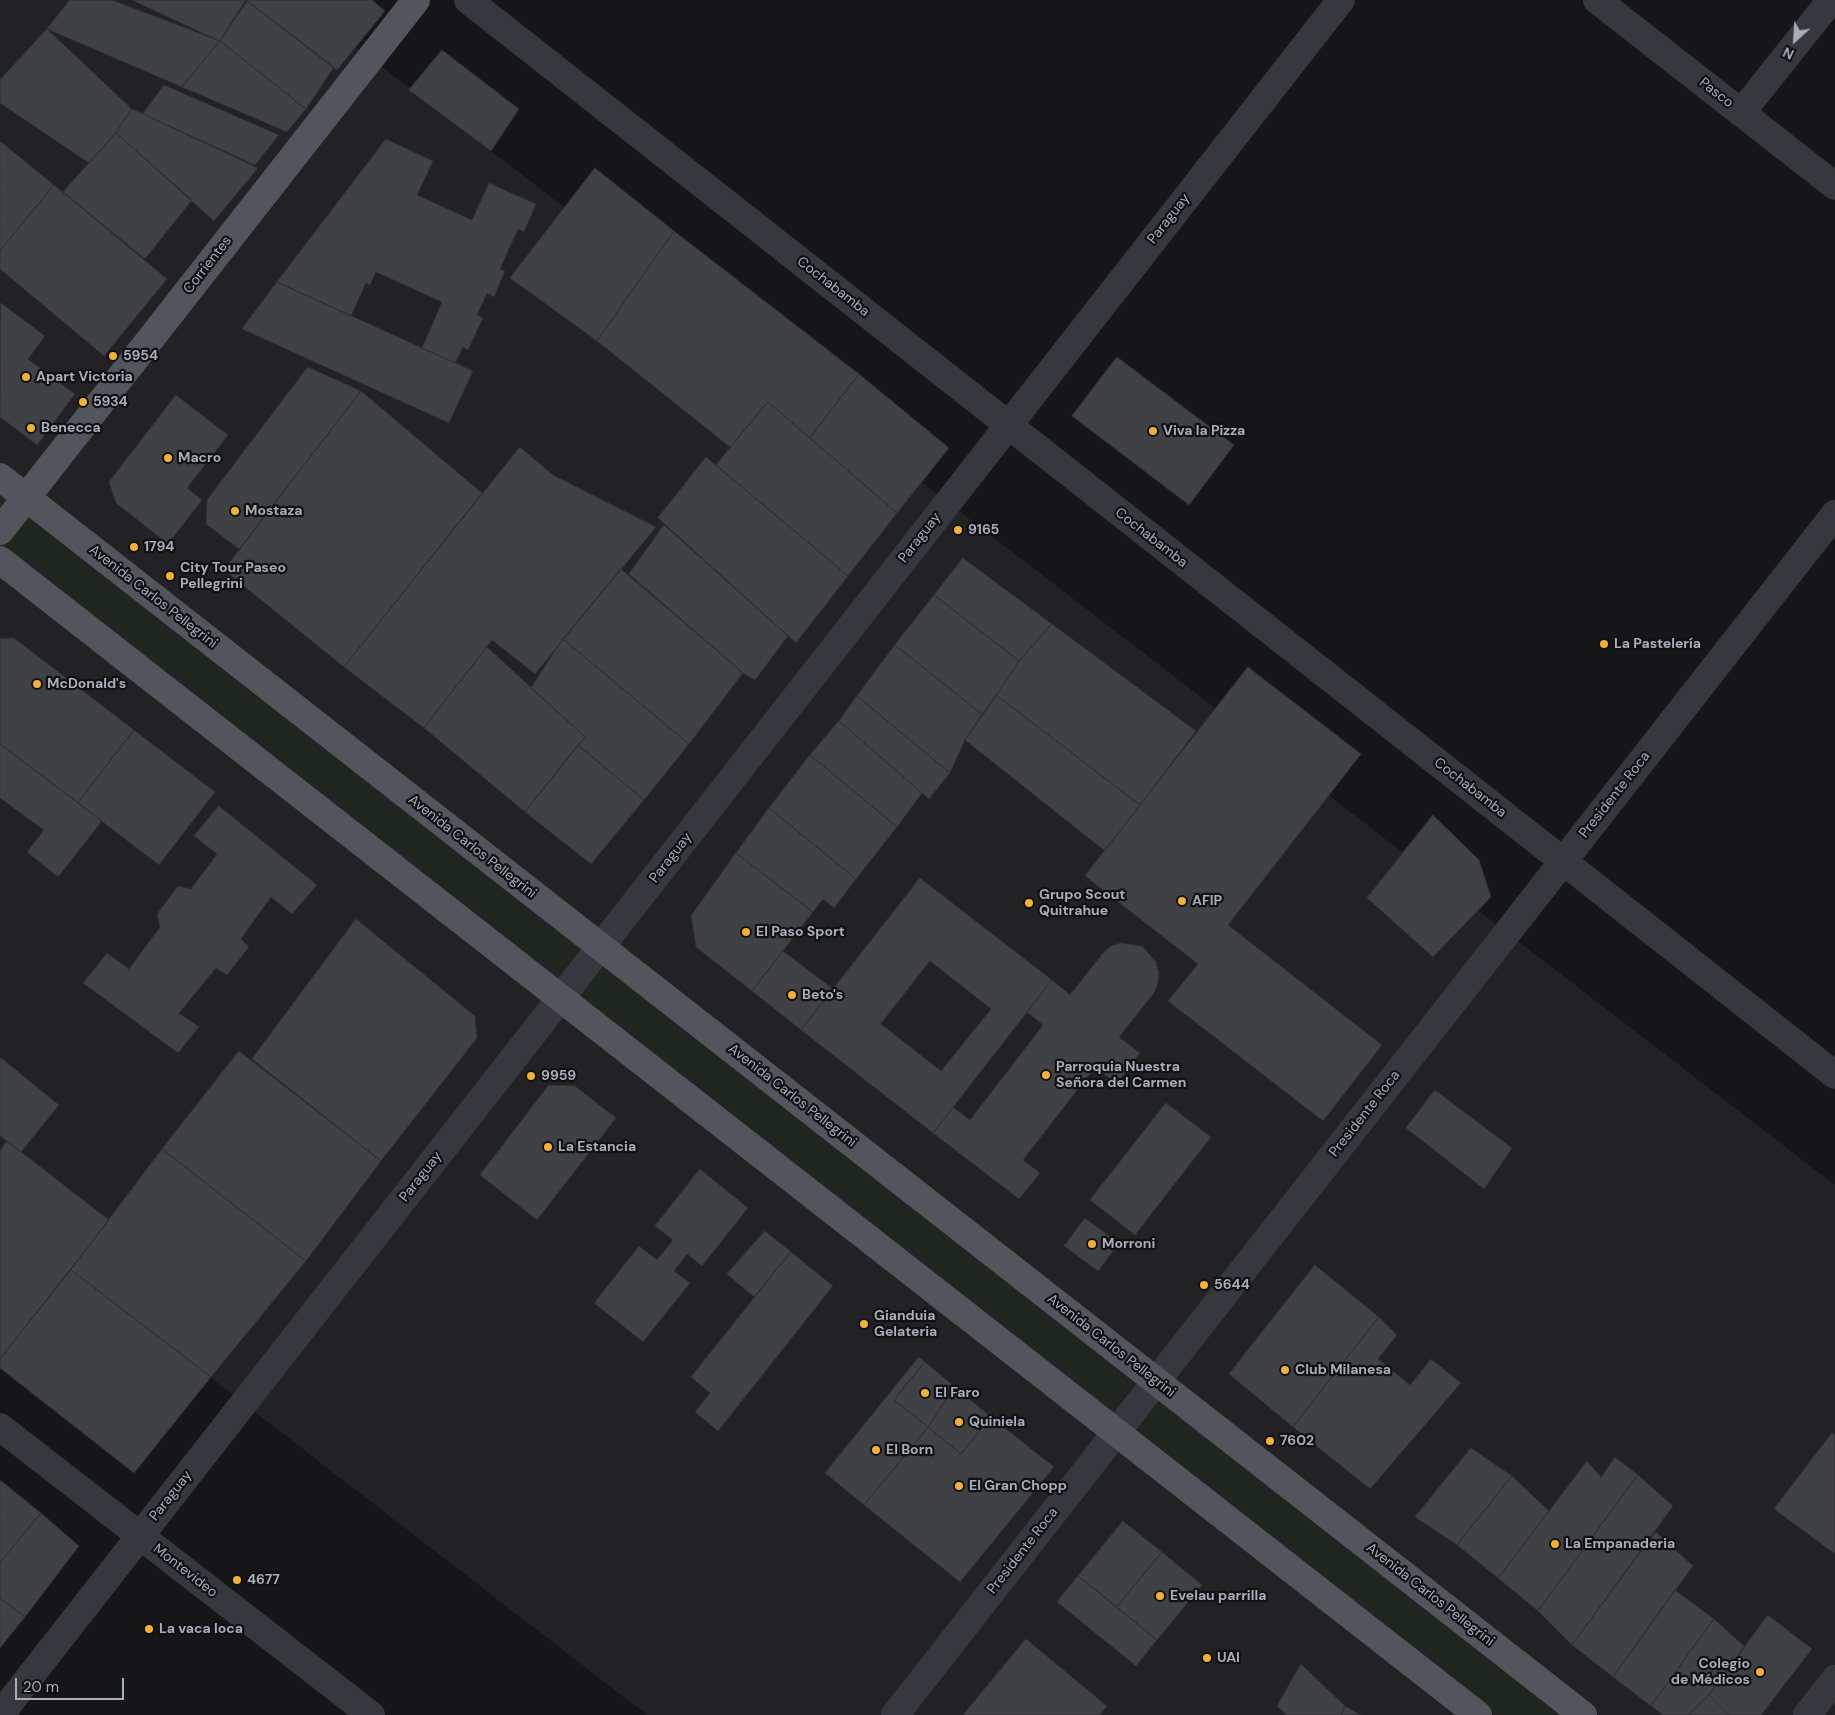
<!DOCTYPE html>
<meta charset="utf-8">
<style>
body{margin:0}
#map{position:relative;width:1835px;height:1715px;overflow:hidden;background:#161618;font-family:"DM Sans",sans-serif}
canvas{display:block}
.north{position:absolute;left:1770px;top:15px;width:50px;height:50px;-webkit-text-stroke:4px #111113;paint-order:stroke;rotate:206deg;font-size:14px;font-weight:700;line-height:20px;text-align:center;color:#a8adb8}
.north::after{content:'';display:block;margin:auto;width:18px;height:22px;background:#a8adb8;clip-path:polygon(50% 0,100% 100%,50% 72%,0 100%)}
.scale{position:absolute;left:15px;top:1678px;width:109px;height:22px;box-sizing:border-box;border:2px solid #a8adb8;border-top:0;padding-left:6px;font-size:15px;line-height:18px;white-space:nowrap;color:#a8adb8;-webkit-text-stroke:4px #111113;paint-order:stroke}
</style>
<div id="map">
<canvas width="1835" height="1715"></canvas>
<div class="north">N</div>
<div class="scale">20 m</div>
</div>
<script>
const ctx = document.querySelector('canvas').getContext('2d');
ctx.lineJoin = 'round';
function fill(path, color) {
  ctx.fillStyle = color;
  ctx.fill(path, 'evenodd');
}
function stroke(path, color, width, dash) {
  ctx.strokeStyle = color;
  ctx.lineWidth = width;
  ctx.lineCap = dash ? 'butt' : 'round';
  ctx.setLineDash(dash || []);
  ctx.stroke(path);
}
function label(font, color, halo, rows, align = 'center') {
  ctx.font = font + ' "DM Sans",sans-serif';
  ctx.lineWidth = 4.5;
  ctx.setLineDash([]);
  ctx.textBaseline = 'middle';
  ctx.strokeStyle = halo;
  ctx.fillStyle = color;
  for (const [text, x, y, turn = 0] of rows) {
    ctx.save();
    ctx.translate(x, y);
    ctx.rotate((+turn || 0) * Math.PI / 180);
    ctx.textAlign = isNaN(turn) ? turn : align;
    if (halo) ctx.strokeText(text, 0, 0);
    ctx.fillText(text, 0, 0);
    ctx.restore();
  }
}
fill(new Path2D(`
 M0 0H295L1835 1185V1715H647L0 1215Z`), '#222225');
fill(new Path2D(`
 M0 477 1583 1715H1478L0 560Z`), '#1e261f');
const building = new Path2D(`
 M70 0H112L220 41 182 87 47 29Z
 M132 0H248L220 41Z
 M246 0H372L385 11 337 70Z
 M246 0 334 67 306 109 220 41Z
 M47 29 132 109 116 133 89 163 0 103V80Z
 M220 41 306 109 287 132 182 87Z
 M442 50 519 109 491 151 409 90Z
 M164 85 279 135 255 165 143 114Z
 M132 109 143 114 258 168 214 221 116 133Z
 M116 133 192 200 145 259 63 192Z
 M386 139 433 161 417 195 472 220 489 183 536 204 524 232 518 229 500 269 505 271 494 297 487 293 477 315 483 318 468 350 463 347 455 363 422 348 442 302 376 272 370 285 366 283 351 316 277 282Z
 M0 141 54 185 0 251Z
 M595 168 674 231 597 341 510 278Z
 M54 185 167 279 104 356 0 269V251Z
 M674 231 859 374 810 438 768 402 730 447 597 341Z
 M277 282 473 371 449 423 242 329Z
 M1 303 45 336 28 359 75 394 37 445 0 417Z
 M1117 357 1234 445 1189 505 1072 416Z
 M308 367 361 391 239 549 206 524 207 500Z
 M859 374 949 448 897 513 810 438Z
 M361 391 482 493 344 667 224 570Z
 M176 395 228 435 187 488 202 500 168 544 116 503 109 482Z
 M768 402 897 513 848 576 716 465Z
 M520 447 553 475 656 527 535 674 492 640 424 728 344 667Z
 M706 457 848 576 796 643 658 518Z
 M664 525 788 636 755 680 743 673 629 574Z
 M963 558 1052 624 1019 661 934 595Z
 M621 569 743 673 689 744 563 639Z
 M934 595 1019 661 983 715 895 645Z
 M1052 624 1196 731 1140 805 996 695 1019 661Z
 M14 638 134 730 78 803 0 744V639Z
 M563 639 689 744 644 800 578 745 585 737 531 688Z
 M895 645 983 715 965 740 950 773 857 696Z
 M487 647 585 737 525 812 424 728Z
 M1248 667 1361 754 1228 925 1382 1045 1323 1121 1168 1001 1198 964 1085 876Z
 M996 695 1140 805 1105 851 965 740Z
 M857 696 950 773 929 799 839 721Z
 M839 721 922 793 897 827 810 755Z
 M134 730 215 792 159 865 78 803Z
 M0 744 102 821 58 877 27 852 44 830 0 798Z
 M578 745 644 800 591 864 525 812Z
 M810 755 897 827 856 879 769 808Z
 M219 806 317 885 292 914 271 897 241 939 249 947 227 975 216 968 179 1013 199 1027 178 1053 83 983 107 953 129 969 160 927 157 914 178 886 191 889 217 854 194 836Z
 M769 808 856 879 834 908 823 899 813 912 736 853Z
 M1433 815 1479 860 1491 897 1433 957 1367 898Z
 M736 853 813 912 752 991 696 947 691 916Z
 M920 878 1052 980 933 1133 801 1030ZM930 961 991 1009 941 1071 881 1024Z
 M356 919 475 1016 477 1038 381 1161 252 1059Z
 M1121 943 1142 946 1156 962 1159 972 1158 983 1154 993 1119 1037 1140 1053 1117 1084 1095 1067 1023 1160 1040 1173 1019 1199 933 1133 953 1107 970 1120 1043 1025 1027 1012 1052 980 1070 995 1103 953 1111 946Z
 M783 951 833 989 801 1030 752 991Z
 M239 1051 381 1161 306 1261 162 1149Z
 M0 1057 59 1105 21 1152 0 1136Z
 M549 1085 575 1086 616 1118 537 1220 480 1175Z
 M1435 1090 1512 1148 1484 1189 1406 1128Z
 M1166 1103 1211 1137 1135 1235 1090 1200Z
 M7 1141 109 1220 0 1359V1151Z
 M162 1149 306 1261 211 1377 71 1270Z
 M700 1169 748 1208 702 1266 687 1254 674 1271 690 1283 643 1342 594 1303 639 1246 657 1260 673 1240 655 1226Z
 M1085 1218 1119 1243 1098 1271 1064 1246Z
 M765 1231 791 1252 754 1297 727 1274Z
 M791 1252 833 1286 718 1431 695 1412 710 1393 691 1377Z
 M1315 1265 1379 1317 1293 1427 1229 1374Z
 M71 1270 211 1377 134 1473 0 1368V1359Z
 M1379 1317 1397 1335 1378 1359 1410 1385 1431 1359 1461 1383 1370 1489 1293 1427Z
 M919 1357 925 1362 894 1400 928 1427 864 1505 825 1473Z
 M925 1362 955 1387 928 1427 894 1400Z
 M955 1387 991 1417 961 1454 928 1427Z
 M991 1417 1054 1467 960 1582 864 1505 928 1427 961 1454Z
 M1832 1433 1835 1435V1554L1774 1509Z
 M1471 1448 1512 1476 1457 1545 1415 1517Z
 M1615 1457 1638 1475 1538 1611 1498 1578 1587 1461 1601 1477Z
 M1638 1475 1673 1506 1572 1645 1538 1611Z
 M1512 1476 1549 1511 1498 1578 1457 1545Z
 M0 1480 41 1513 0 1563Z
 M41 1513 79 1546 25 1617 0 1598V1563Z
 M1123 1521 1162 1552 1117 1607 1078 1576Z
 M1656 1532 1693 1566 1613 1677 1572 1645Z
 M1162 1552 1202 1585 1157 1640 1117 1607Z
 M1078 1576 1157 1640 1136 1666 1057 1602Z
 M1675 1590 1714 1619 1651 1706 1613 1677Z
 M0 1598 25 1617 0 1648Z
 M1768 1615 1812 1649 1761 1715H1729L1709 1695Z
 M1714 1619 1745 1647 1709 1695 1689 1715H1663L1651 1706Z
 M1026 1639 1107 1706 1100 1715H963Z
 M1301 1664 1345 1706 1341 1715H1287L1277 1706Z
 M1709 1695 1729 1715H1689Z
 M1345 1706 1361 1715H1341Z`);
fill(building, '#404145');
stroke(building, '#303034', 1);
stroke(new Path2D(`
 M468 0 1835 1075
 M1597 0 1835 186
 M1741 113 1831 0
 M0 1427 371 1715
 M0 1715 1341 0
 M895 1715 1835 514
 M1807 1715 1835 1679`), '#37383d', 28);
stroke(new Path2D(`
 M0 477 1583 1715
 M0 531 416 0
 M0 560 1478 1715`), '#53555c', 28);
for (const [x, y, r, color] of [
 [113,356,5,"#f2b134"],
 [26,377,5,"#f2b134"],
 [83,402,5,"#f2b134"],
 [31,428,5,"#f2b134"],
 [1153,431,5,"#f2b134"],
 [168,458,5,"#f2b134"],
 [235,511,5,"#f2b134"],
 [958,530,5,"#f2b134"],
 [134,547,5,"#f2b134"],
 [170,576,5,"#f2b134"],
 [1604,644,5,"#f2b134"],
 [37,684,5,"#f2b134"],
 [1182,901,5,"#f2b134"],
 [1029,903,5,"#f2b134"],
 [746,932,5,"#f2b134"],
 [792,995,5,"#f2b134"],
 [1046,1075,5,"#f2b134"],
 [531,1076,5,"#f2b134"],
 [548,1147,5,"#f2b134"],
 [1092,1244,5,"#f2b134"],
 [1204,1285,5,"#f2b134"],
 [864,1324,5,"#f2b134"],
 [1285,1370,5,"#f2b134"],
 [925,1393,5,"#f2b134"],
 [959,1422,5,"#f2b134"],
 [1270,1441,5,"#f2b134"],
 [876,1450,5,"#f2b134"],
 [959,1486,5,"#f2b134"],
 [1555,1544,5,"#f2b134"],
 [237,1580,5,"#f2b134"],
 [1160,1596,5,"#f2b134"],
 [149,1629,5,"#f2b134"],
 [1207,1658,5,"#f2b134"],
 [1760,1672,5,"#f2b134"]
]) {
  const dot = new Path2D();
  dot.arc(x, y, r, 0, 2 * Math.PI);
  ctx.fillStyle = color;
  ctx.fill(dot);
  stroke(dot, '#111113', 2);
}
label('14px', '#a8adb8', '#111113', [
 ["Pasco",1716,93,38],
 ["Paraguay",1169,219,-52],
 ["Corrientes",208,265,-52],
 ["Cochabamba",833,287,38],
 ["Paraguay",920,538,-52],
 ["Cochabamba",1151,538,38],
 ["Avenida Carlos Pellegrini",153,597,38],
 ["Cochabamba",1470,788,38],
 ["Presidente Roca",1615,795,-52],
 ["Avenida Carlos Pellegrini",472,847,38],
 ["Paraguay",671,858,-52],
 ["Avenida Carlos Pellegrini",792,1096,38],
 ["Presidente Roca",1365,1114,-52],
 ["Paraguay",421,1177,-52],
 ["Avenida Carlos Pellegrini",1111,1346,38],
 ["Paraguay",171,1496,-52],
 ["Presidente Roca",1023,1551,-52],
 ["Montevideo",185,1571,38],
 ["Avenida Carlos Pellegrini",1430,1595,38]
]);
label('bold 14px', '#a8adb8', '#111113', [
 ["5954",123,356],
 ["Apart Victoria",36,377],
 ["5934",93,402],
 ["Benecca",41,428],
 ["Viva la Pizza",1163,431],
 ["Macro",178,458],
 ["Mostaza",245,511],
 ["9165",968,530],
 ["1794",144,547],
 ["City Tour Paseo",180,568],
 ["Pellegrini",180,584],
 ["La Pastelería",1614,644],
 ["McDonald's",47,684],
 ["Grupo Scout",1039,895],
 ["Quitrahue",1039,911],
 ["AFIP",1192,901],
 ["El Paso Sport",756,932],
 ["Beto's",802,995],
 ["Parroquia Nuestra",1056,1067],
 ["Señora del Carmen",1056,1083],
 ["9959",541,1076],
 ["La Estancia",558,1147],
 ["Morroni",1102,1244],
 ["5644",1214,1285],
 ["Gianduia",874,1316],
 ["Gelateria",874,1332],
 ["Club Milanesa",1295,1370],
 ["El Faro",935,1393],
 ["Quiniela",969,1422],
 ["7602",1280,1441],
 ["El Born",886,1450],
 ["El Gran Chopp",969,1486],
 ["La Empanaderia",1565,1544],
 ["4677",247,1580],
 ["Evelau parrilla",1170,1596],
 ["La vaca loca",159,1629],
 ["UAI",1217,1658],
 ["Colegio",1750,1664,"right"],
 ["de Médicos",1750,1680,"right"]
], 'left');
</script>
